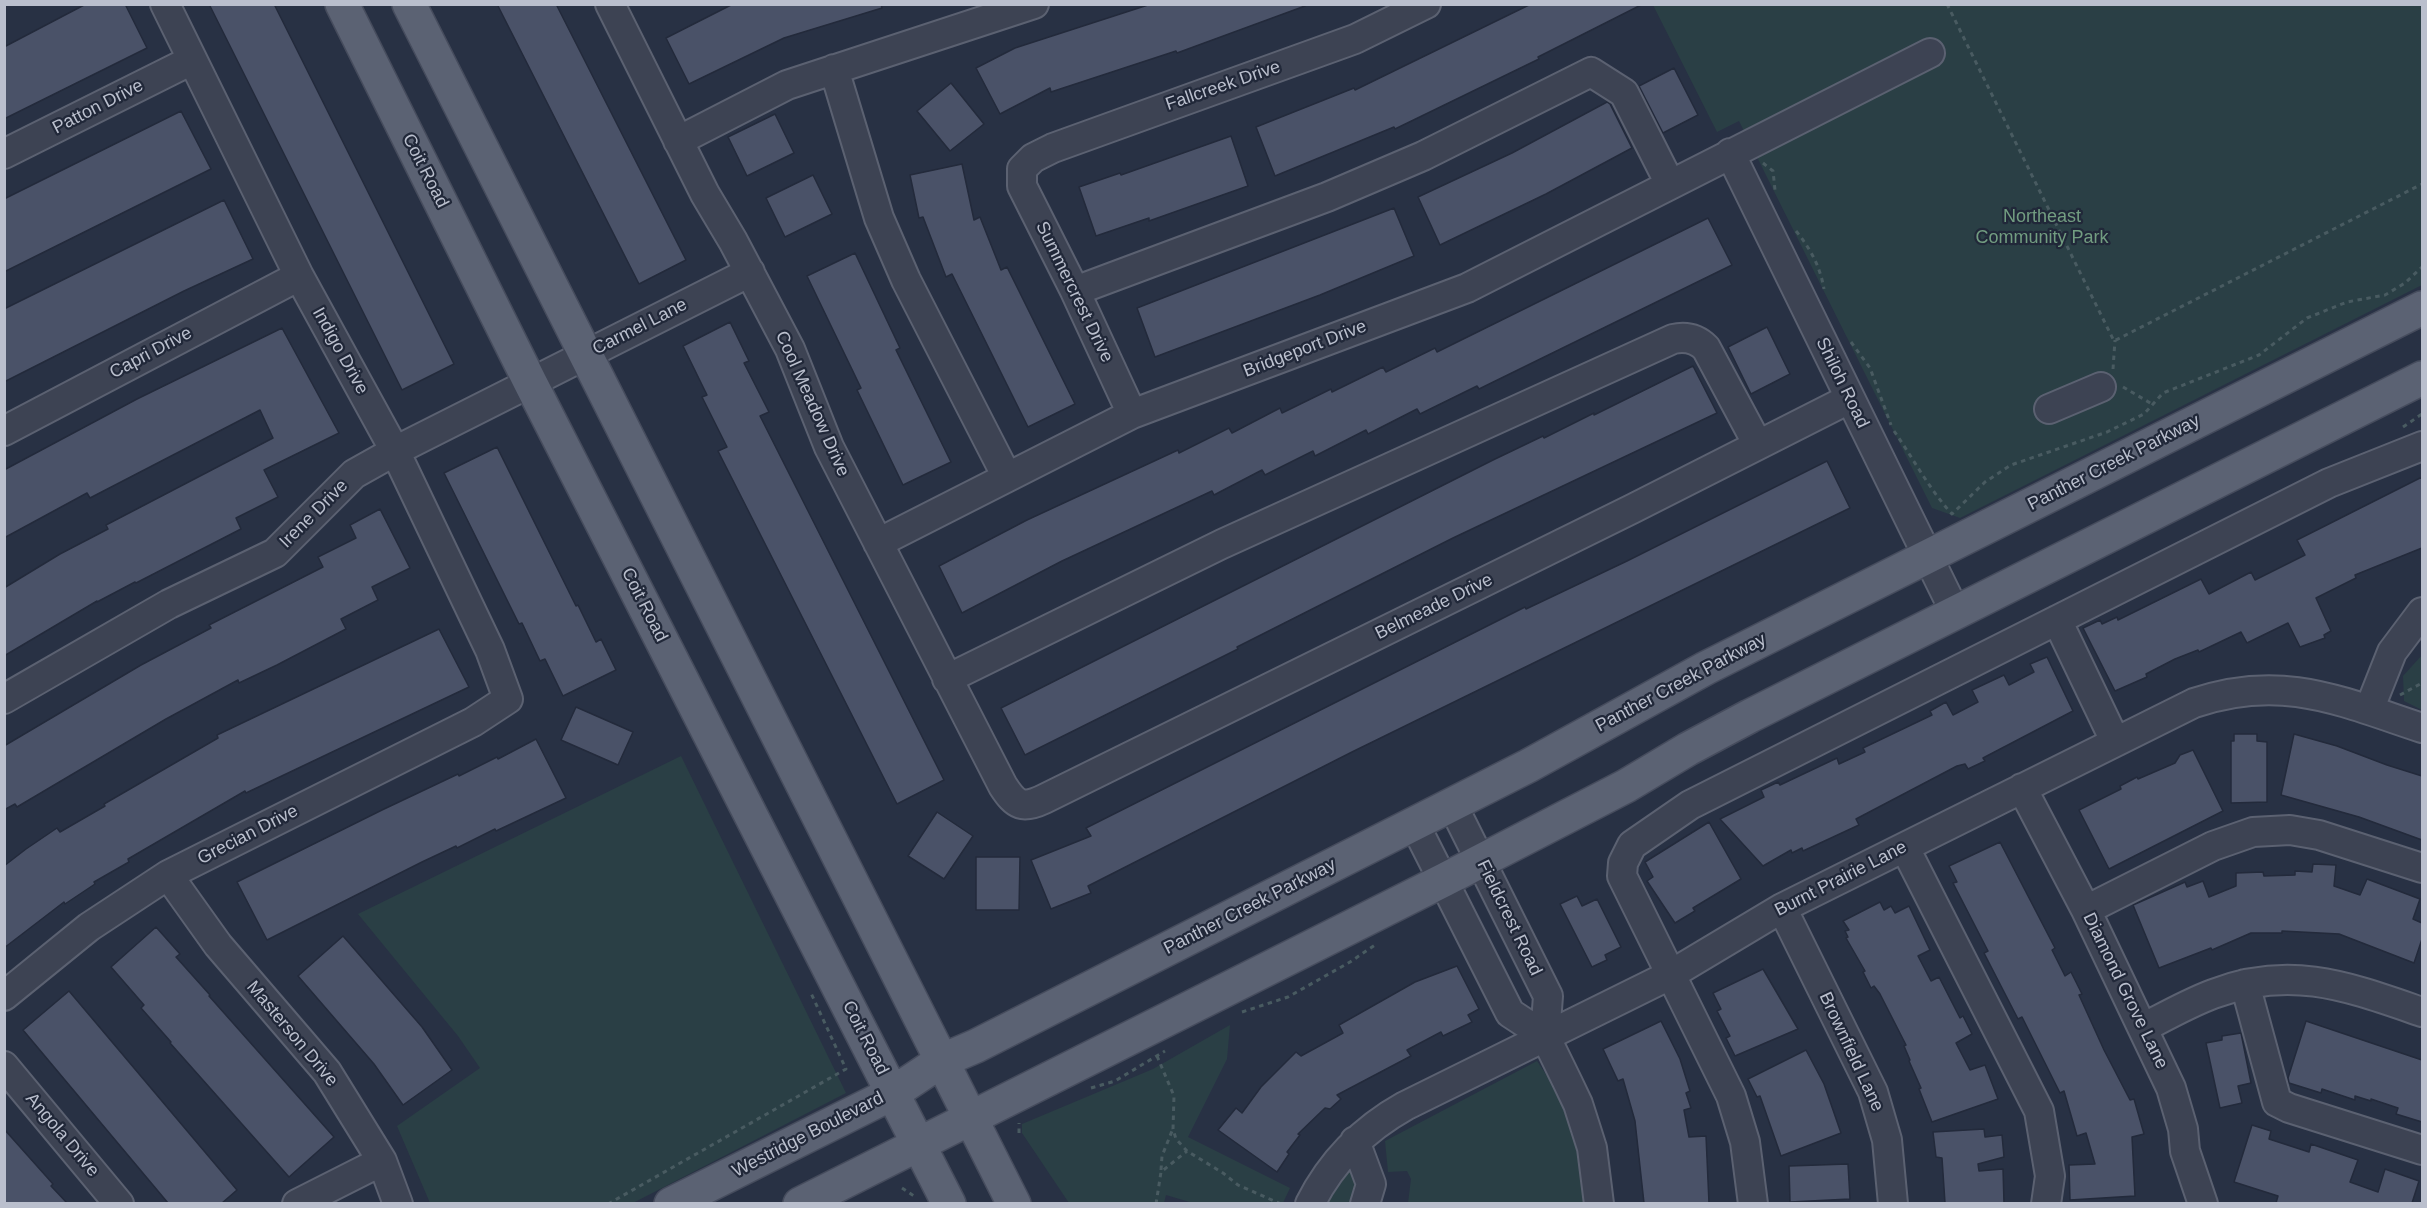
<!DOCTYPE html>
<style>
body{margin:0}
#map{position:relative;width:2427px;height:1208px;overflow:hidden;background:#283144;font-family:Helvetica,sans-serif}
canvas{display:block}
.frame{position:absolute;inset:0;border:6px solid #babfcd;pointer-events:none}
</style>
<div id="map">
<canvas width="2427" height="1208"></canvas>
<div class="frame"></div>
</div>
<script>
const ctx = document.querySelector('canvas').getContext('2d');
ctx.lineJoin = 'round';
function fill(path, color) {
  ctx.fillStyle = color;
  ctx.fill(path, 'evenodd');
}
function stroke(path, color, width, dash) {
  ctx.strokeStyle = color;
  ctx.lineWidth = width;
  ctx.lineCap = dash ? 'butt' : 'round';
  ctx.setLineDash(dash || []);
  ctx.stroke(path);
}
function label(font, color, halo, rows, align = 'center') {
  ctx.font = font + ' Helvetica,sans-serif';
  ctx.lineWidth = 4.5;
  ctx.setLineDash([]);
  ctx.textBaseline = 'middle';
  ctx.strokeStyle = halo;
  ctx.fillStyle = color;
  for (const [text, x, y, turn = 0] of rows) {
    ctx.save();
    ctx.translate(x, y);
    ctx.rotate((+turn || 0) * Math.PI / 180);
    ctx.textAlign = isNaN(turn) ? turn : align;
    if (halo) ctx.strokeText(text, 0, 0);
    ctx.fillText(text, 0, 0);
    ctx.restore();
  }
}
fill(new Path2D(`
 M1653 5H2422V285L1960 518 1932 508 1739 121 1717 132Z
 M2422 655V710L2404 701 2403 676Z
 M681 756 846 1093 633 1203H430L397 1126 480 1068 458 1036 358 914Z
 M1230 1025 1227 1059 1188 1137 1290 1188 1283 1203H1193L1166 1195 1164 1203H1069L1022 1133V1124L1153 1069Z
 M1537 1061 1556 1089 1583 1161 1584 1203H1408L1411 1179 1407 1171 1388 1172 1385 1141Z
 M1357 1166 1361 1203 1327 1204 1350 1168Z`), '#2a3f45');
const building = new Path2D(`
 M86 4H125L147 48 4 119V47Z
 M209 4H274L454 364 402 390Z
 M497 4H556L686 260 639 284Z
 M733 4H881L882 8 784 38 689 84 666 38Z
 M1151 4H1304L1305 6 1177 53 1176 51 1051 92 1050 88 1000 114 976 68 1015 48Z
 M1531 4H1643L1538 57 1539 59 1395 129 1394 127 1275 176 1256 127 1354 88 1355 90Z
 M1674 68 1698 115 1663 133 1639 86Z
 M951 83 984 124 950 151 917 111Z
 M1607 102 1610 104 1632 148 1546 194 1440 245 1418 197 1512 153Z
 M181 111 211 169 4 272V199Z
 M775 114 794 153 747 176 728 137Z
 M1231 136 1248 186 1149 221V218L1096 236 1079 187 1120 173 1121 175Z
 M962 164 974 220 980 217 1001 270 1007 267 1075 404 1028 427 952 274 946 277 923 217 919 218 910 175Z
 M813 175 832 214 785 237 766 198Z
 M224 200 253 259 184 291 4 382V309Z
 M1394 208 1414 256 1320 295 1155 357 1137 308Z
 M1708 218 1732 265 1479 389 1477 386 1420 414 1417 409 1368 434 1366 430 1315 456 1313 451 1265 475 1262 470 1214 495 1212 491 1062 561 962 613 939 566 1027 520 1178 450 1179 453 1229 428 1232 433 1280 408 1282 413 1331 389 1332 392 1383 367 1386 372 1435 348 1437 352Z
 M855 253 900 348 896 350 951 462 903 485 857 390 861 388 807 276Z
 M730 322 749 361 744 363 769 412 760 416 944 780 897 804 718 451 727 447 702 397 707 395 683 346Z
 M1767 327 1790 374 1751 394 1728 347Z
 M282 328 339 433 264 470 278 497 236 518 241 529 136 583 135 582 97 602V601L4 656V588L60 554 108 529 106 525 273 438 260 410 90 498 87 493 4 538V470L137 399Z
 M1693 366 1717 413 1453 538 1237 647 1238 649 1025 755 1001 708 1493 460 1543 436 1544 438 1594 413V415Z
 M497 447 576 606 578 605 596 642 601 639 616 670 563 696 545 659 540 661 522 623 519 624 444 473Z
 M1827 461 1850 508 1352 752 1088 886 1091 893 1051 909 1031 860 1091 836 1086 828 1525 607 1526 609 1627 561Z
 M2422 477V548L2355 575 2356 578 2316 598 2331 631 2324 635 2325 638 2300 647 2288 623 2247 643 2241 632 2199 652 2198 650 2175 659 2146 674 2147 677 2115 691 2083 628 2100 620 2102 624 2117 617 2118 620 2201 579 2209 594 2251 572 2255 580 2305 555 2297 540Z
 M380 509 410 568 372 587 378 600 341 619 346 629 277 665 239 683 238 680 166 719 17 807 15 804 4 810V746L141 665 211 628 209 625 323 567 318 557 356 538 350 525Z
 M439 629 469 687 246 793 245 791 128 859 129 862 94 882 95 884 65 904 64 902 4 948V866L26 849 57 828 60 832 105 806 104 804 218 738 217 735Z
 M2047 657 2073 711 1983 758 1985 761 1968 769 1965 764 1957 766 1856 819 1859 825 1803 851 1802 848 1792 853 1791 850 1763 866 1720 819 1764 797 1761 790 1778 782 1780 785 1837 758 1839 764 1865 752 1863 748 1932 715 1930 711 1946 702 1953 715 1978 702 1972 690 2004 675 2009 685 2034 672 2030 664Z
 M576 707 633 732 618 765 561 740Z
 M2234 734H2257V741L2267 742V802L2231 803V741H2234Z
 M2294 734 2337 746 2387 765 2422 776V840L2359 817 2281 795Z
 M536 739 566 798 496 831 495 829 457 848 456 846 422 862 267 940 237 882 382 810 458 774 459 776 497 757 498 759Z
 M2193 750 2223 811 2109 869 2079 810 2121 789 2120 786 2137 777 2138 779 2175 763 2180 755Z
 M937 812 973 836 944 879 908 856Z
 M1709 822 1741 879 1693 908 1695 911 1675 923 1647 881 1653 877 1645 862Z
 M2000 842 2055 948 2052 950 2065 976 2071 972 2082 994 2079 995 2104 1050 2130 1100 2134 1099 2144 1134 2132 1137 2135 1196 2070 1200 2069 1165 2095 1164 2086 1133 2077 1136 2064 1091 2060 1093 2022 1017 2018 1019 1984 953 1988 951 1953 883 1957 882 1949 866Z
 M976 857H1020L1019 910H976Z
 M2313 864 2336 865 2334 886 2360 895 2367 879 2420 899 2413 919 2422 923V939L2414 963 2339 934 2282 931V933H2251L2212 950 2211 948 2159 968 2133 905 2185 882 2187 887 2203 881 2209 897 2236 886V873L2263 872 2264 876 2295 875V871L2312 872Z
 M1577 896 1582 906 1597 899 1621 947 1605 955 1607 960 1592 967 1560 904Z
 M1880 902 1884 910 1891 906 1895 913 1909 906 1930 950 1918 956 1931 981 1939 977 1960 1018 1963 1016 1972 1034 1956 1043 1970 1070 1985 1065 1998 1099 1932 1122 1919 1089 1921 1088 1909 1061 1910 1060 1904 1046 1906 1045 1880 994 1874 986 1871 988 1863 972 1865 971 1846 938 1848 937 1845 931 1849 930 1843 921Z
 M156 927 180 954 176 957 210 995 209 996 334 1137 289 1177 170 1043 171 1042 141 1008 144 1005 111 967Z
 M343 936 422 1027 452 1070 403 1105 374 1064 298 976Z
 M1457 966 1479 1009 1468 1015 1472 1022 1443 1036 1441 1032 1407 1050 1411 1056 1337 1095 1341 1099 1330 1109 1325 1108 1298 1134 1300 1135 1287 1152 1289 1154 1277 1172 1218 1130 1236 1108 1242 1113 1261 1087 1296 1052 1301 1056 1343 1033 1339 1025 1415 982Z
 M1763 969 1798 1029 1735 1056 1726 1038 1730 1036 1717 1011 1721 1009 1713 993Z
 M69 991 237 1190 222 1203H168L23 1030Z
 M1661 1021 1680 1059 1690 1091 1686 1093 1691 1108 1684 1110 1689 1137 1706 1136 1709 1203H1644L1635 1121 1623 1079 1618 1081 1603 1049Z
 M2306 1021 2422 1060V1122L2396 1114 2398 1108 2371 1099V1101L2355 1096V1100L2322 1089 2321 1093 2289 1083 2288 1078Z
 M2241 1033 2251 1083 2238 1086 2242 1103 2220 1108 2206 1043 2222 1040V1036Z
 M1806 1050 1824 1084 1841 1133 1781 1156 1760 1096 1757 1097 1748 1079Z
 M2252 1125 2271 1131 2269 1139 2309 1152 2311 1144 2358 1160 2350 1182 2378 1192 2385 1169 2419 1181 2412 1203H2276L2278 1196 2234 1182Z
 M4 1129 53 1184 51 1186 67 1203H4Z
 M1984 1129 1985 1137 2002 1135 2004 1157 1978 1164 1979 1171 2003 1169 2004 1203H1945L1942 1158 1936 1157 1933 1132Z
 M1848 1164 1850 1199 1790 1202 1789 1166Z`);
fill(building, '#4a5268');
stroke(building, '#232a3b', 1.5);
const minor = new Path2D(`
 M610 4 705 194 733 241 790 349 829 447 1003 786C1016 806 1023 809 1044 799L1632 509 1849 399
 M834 69 879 218 906 280 1007 477
 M678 141 787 85 1034 4
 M1730 153 1955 612
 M4 154 192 60
 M1075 291 1327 197 1423 156 1591 72 1624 93 1670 184
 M2049 409 2101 387
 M1132 414 1075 291 1022 186V169L1033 158 1053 148 1355 39 1426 4
 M4 431 299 276
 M878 543 1132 414 1467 288 1930 53
 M2057 620 2115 741
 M947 679 1222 544 1673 339C1686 336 1697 339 1706 348L1758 445
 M4 699 169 604 275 553 354 474 395 451 750 272
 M2369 710 2392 652 2422 612
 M2022 788 2086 910 2171 1088 2183 1129 2185 1151 2203 1204
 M1452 804 1548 996 1545 1036
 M1414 823 1510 1013 1545 1036 1568 1083 1578 1104 1592 1148 1599 1204
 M1905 848 2039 1111 2050 1176 2046 1204
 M168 875 218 945 327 1072 382 1161 398 1204
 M1782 908 1873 1092 1887 1140 1893 1204
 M2086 910 2213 846 2253 832 2290 830 2319 835 2422 868
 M2245 984 2277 1102 2289 1108 2422 1150
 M4 996 89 927 168 875 473 722 508 699 490 650 395 451 299 276 165 4
 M2143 1028C2166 1016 2189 1003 2213 994 2291 964 2349 987 2422 1012
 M4 1066 119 1204
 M1355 1141 1371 1184 1365 1204
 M297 1204 382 1161
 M1310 1204C1332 1160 1364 1129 1405 1106L1670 975 1782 908 2194 703C2282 673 2340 701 2422 728
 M1753 1204 1745 1142 1731 1096 1622 876 1623 863 1632 845 1690 805 2329 483 2422 446`);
const major = new Path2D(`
 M342 4 530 382 949 1204
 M409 4 1014 1204
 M671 1204 893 1093 941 1061 976 1046 1528 766 1706 668 2422 308
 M800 1204 1444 880 1626 786 1688 749 1750 716 2422 378`);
stroke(minor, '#5b6171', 32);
stroke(major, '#464c5d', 36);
stroke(new Path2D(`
 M1947 4 2114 341 2422 184
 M1763 163 1773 171 1775 190
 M1796 231C1810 248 1820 266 1824 289
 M1851 342 1870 368 1891 425
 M2113 369 2115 340
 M2123 387 2152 404
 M2403 427 2422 414
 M1894 431C1913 458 1929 489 1952 514L1985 482 2011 465 2107 432 2144 414 2163 393 2259 355 2307 318 2347 302 2385 295 2405 283 2422 267
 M2400 695 2422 683
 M1242 1012 1288 997 1350 962 1375 945
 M1157 1056 1174 1096 1173 1129 1176 1139 1187 1151 1223 1173 1238 1185 1281 1204
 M1091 1088 1115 1081 1165 1051
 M1019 1133V1123
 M1161 1170 1162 1156 1172 1131
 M902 1188 917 1198
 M608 1204 846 1069 810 991
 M1156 1204 1161 1172 1187 1151`), '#495b61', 3, [4.5, 4.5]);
stroke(minor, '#3d4353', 28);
stroke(major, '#5b6273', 33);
label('18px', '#babfcd', '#212839', [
 ["Fallcreek Drive",1223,86,-19],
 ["Patton Drive",98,107,-27],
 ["Coit Road",425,171,63],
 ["Summercrest Drive",1074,292,64],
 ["Carmel Lane",640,327,-27],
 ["Bridgeport Drive",1305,349,-21],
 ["Indigo Drive",340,351,61],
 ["Capri Drive",151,353,-28],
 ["Shiloh Road",1842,383,64],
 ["Cool Meadow Drive",812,404,66],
 ["Panther Creek Parkway",2114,463,-27],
 ["Irene Drive",314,514,-45],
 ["Coit Road",644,605,63],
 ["Belmeade Drive",1434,607,-26],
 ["Panther Creek Parkway",1681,683,-28],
 ["Grecian Drive",248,835,-27],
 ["Burnt Prairie Lane",1841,879,-27],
 ["Panther Creek Parkway",1250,907,-27],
 ["Fieldcrest Road",1509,918,64],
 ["Diamond Grove Lane",2125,991,64],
 ["Masterson Drive",292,1034,50],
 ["Coit Road",865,1038,63],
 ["Brownfield Lane",1851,1052,65],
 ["Angola Drive",62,1135,50],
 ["Westridge Boulevard",808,1135,-27]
]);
label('18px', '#729d81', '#212839', [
 ["Northeast",2042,217],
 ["Community Park",2042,238]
]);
</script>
